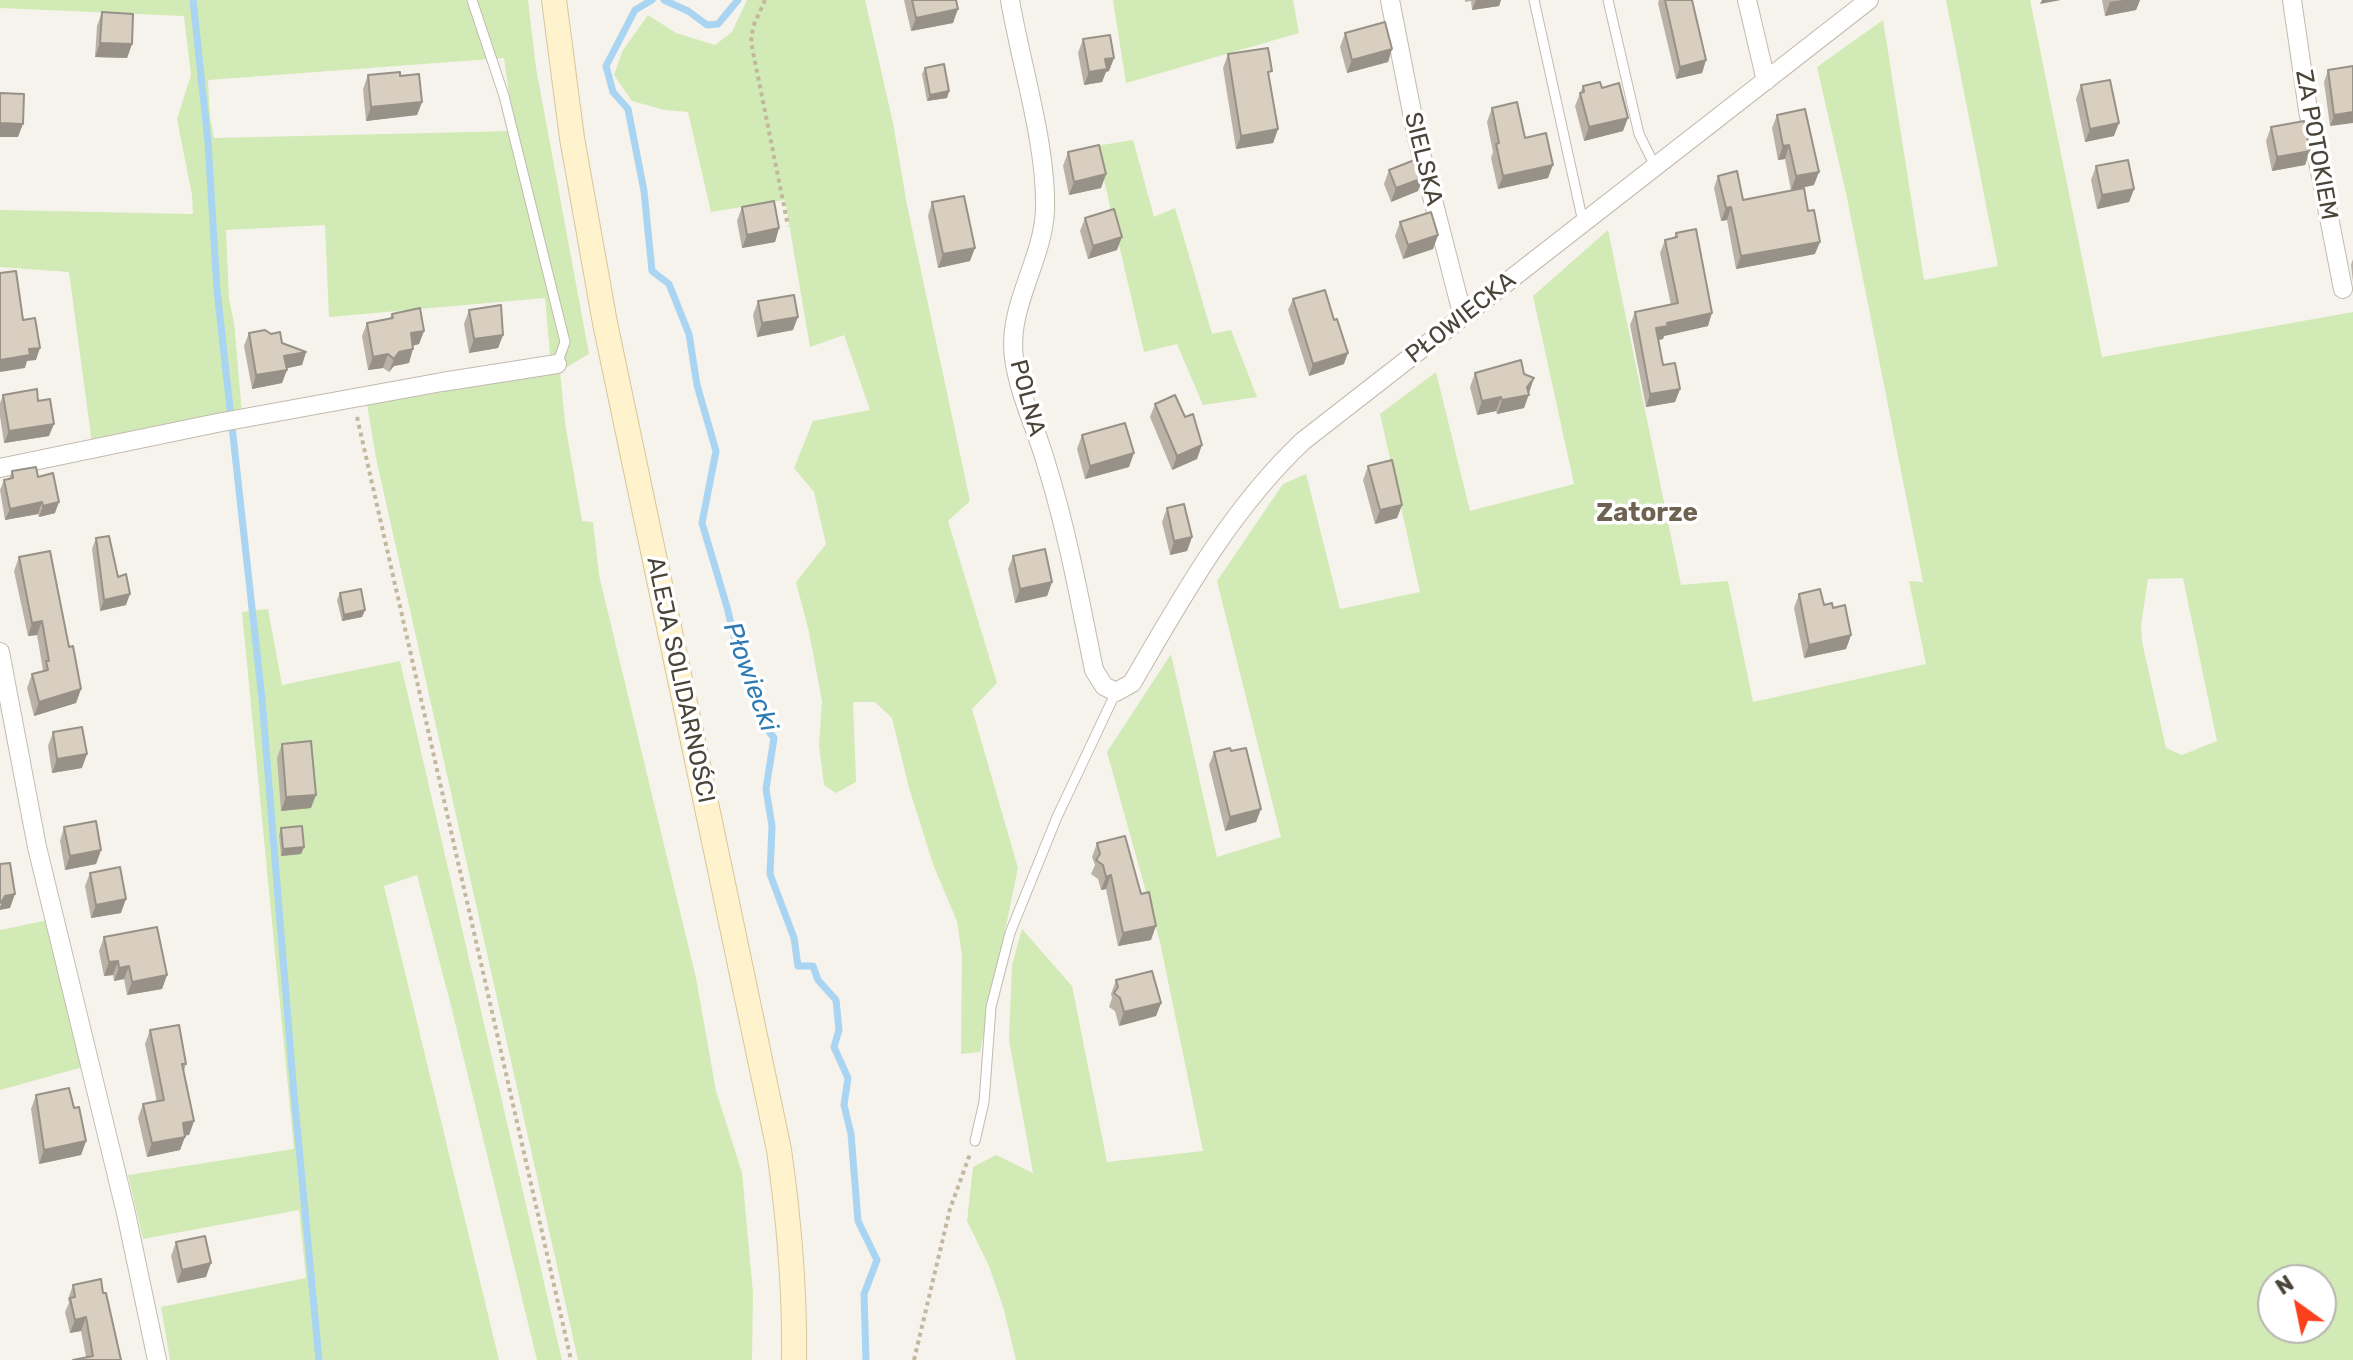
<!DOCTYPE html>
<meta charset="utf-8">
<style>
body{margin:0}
#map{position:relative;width:2353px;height:1360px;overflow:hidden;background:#f6f3ec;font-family:Rubik,sans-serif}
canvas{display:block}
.north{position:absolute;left:2257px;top:1264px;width:80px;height:80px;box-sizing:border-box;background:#fff;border:2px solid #b7b4b0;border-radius:50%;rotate:327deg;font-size:22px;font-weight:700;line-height:32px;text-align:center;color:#4b4439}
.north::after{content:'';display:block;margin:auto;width:28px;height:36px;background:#fc3f1d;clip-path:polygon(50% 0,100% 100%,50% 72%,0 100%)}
</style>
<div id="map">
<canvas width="2353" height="1360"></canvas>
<div class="north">N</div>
</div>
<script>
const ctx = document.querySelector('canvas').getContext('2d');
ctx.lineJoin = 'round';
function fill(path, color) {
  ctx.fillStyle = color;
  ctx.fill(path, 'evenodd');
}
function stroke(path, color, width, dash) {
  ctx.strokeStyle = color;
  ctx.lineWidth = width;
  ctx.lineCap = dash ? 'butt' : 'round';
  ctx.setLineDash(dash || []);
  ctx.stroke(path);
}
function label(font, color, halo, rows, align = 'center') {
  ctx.font = font + ' Rubik,sans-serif';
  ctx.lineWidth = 7;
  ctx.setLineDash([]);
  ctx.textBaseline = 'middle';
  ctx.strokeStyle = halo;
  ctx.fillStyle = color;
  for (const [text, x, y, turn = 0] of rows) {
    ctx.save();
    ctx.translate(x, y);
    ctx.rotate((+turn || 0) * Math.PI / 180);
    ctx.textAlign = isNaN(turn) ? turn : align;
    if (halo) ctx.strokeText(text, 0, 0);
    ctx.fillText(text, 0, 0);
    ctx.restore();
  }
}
fill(new Path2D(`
 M0 0H528L536 68 589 354 560 371 565 423 582 521 593 522 599 575 696 978 716 1091 742 1173 753 1293 752 1360H578L376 458 367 404 560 370 550 354 545 298 329 317 325 225 226 230 229 300 234 322 242 414 92 443 69 272 0 267V210L193 214 192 195 177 119 191 75 184 16 0 8ZM504 58 514 131 214 138 210 116 208 80Z
 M747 0H865L893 123 907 205 970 501 948 521 997 683 972 709 1018 868 980 1052 961 1054 962 956 957 921 934 867 909 788 892 718 875 702H853L856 782 836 793 824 785 819 745 822 701 809 632 796 582 826 544 814 492 794 468 813 421 870 410 844 335 810 347 785 200 711 212 688 112 665 110 632 101 614 75 623 50 648 15 676 33 715 45 732 32Z
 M1113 0H1293L1299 33 1126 83Z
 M1946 0H2030L2102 357 2353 312V1360H1016L1004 1310 989 1266 967 1221 973 1167 996 1155 1033 1173 1009 1040 1012 965 1022 929 1072 986 1107 1162 1203 1151 1160 942 1107 752 1171 654 1217 857 1281 837 1217 581 1283 484 1306 474 1340 609 1420 592 1380 414 1436 372 1470 511 1574 484 1533 296 1608 230 1681 585 1728 581 1753 702 1926 664 1909 581 1923 582 1847 198 1817 67 1883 20 1924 280 1998 266ZM2183 578 2217 741 2182 755 2166 748 2142 642 2141 625 2148 579ZM2273 1280H2321V1328H2273Z
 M1133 140 1154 217 1175 208 1212 334 1231 330 1257 397 1203 405 1177 344 1144 352 1096 146Z
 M268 609 282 685 400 661 562 1360H537L451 1006 417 875 384 886 499 1360H170L161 1307 306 1278 299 1210 143 1239 128 1175 294 1149 242 612Z
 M48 920 83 1067 0 1090V930Z`), '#d2eab5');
stroke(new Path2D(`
 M193 0 208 142 217 290 262 699 294 1094 319 1360
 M652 0 635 10 606 66 613 92 628 109 644 191 652 271 669 284 689 334 697 385 716 451 702 523 727 607 742 669 763 724 774 738 766 789 772 826 770 874 794 938 798 966H813L818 980 836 1000 839 1030 834 1047 848 1078 844 1105 851 1134 858 1221 877 1260 864 1294 866 1360
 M664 0 688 11 707 25 718 24 738 0`), '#a9d4f2', 7);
const lane = new Path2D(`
 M472 0 504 96 565 342 557 364
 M1534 0 1583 222
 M1608 0 1639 134 1655 166
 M975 1141 984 1102 991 1007 1010 933 1057 817 1116 692`);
const street = new Path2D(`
 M1010 0C1021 65 1047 146 1045 210 1043 261 1007 306 1014 358 1019 395 1036 428 1046 463 1067 530 1080 601 1094 670L1104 686 1116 692 1132 683C1182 597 1230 510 1303 441L1869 0
 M1390 0 1417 138 1463 317
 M1747 0 1766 81
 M2292 0 2308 110 2343 289
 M0 468 217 423 442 382 557 364
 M0 652 37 847 126 1213 157 1360`);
const secondary = new Path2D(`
 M554 0 572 138 605 323 779 1150C789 1220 795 1289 794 1360`);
stroke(lane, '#c2bbae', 11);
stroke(street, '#c2bbae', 20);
stroke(secondary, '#d6c79b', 26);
stroke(new Path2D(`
 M765 0 753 27 751 42 788 226
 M357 417 571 1360
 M914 1360 950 1209 970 1154`), '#c4b79f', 4, [4, 4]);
stroke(lane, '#fff', 9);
stroke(street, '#fff', 18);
stroke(secondary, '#fff3cd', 24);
fill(new Path2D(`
 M904 0H956L953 23 911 31Z
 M1465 0H1501L1499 6 1472 10 1471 1 1465 2Z
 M1659 0H1665L1706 60 1702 73 1676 79 1658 3Z
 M2102 0H2140L2136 10 2105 16Z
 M102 12 132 44 127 58 95 57 97 26Z
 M1345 33 1392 49 1388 62 1347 73 1340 47Z
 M1083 39 1114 58 1109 71 1106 72 1102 82 1084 85 1078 53Z
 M1228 54 1269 79 1278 129 1273 143 1236 149 1223 68Z
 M2353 66 2330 126 2324 82 2328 70Z
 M925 68 949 91 947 98 927 101 922 74Z
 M368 75 400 76 422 102 417 115 366 121 363 89Z
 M2081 85 2114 136 2085 142 2076 99Z
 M1583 86 1602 88 1623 131 1584 141 1575 106Z
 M1492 108 1525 138 1548 178 1498 189 1491 158 1493 152 1487 122Z
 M1777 115 1814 185 1791 190 1785 159 1778 160 1772 128Z
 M2271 127 2310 151 2305 165 2272 171 2266 141Z
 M1068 152 1106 174 1101 188 1069 195 1063 166Z
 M2096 166 2134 189 2129 202 2097 209 2091 180Z
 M1389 170 1418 191 1391 202 1384 184Z
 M1718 176 1743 200 1808 211 1815 254 1736 269 1727 220 1721 221 1714 188Z
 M932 202 970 261 938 268 928 216Z
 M742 207 779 228 775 242 742 248 737 221Z
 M1085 218 1117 250 1088 259 1080 231Z
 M1400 222 1438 235 1433 249 1403 259 1395 236Z
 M1676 233 1708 326 1664 336 1663 339 1659 340 1663 365 1680 389 1675 402 1646 407 1630 325 1635 312 1671 305 1660 253 1665 240 1674 238Z
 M2353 259V282L2351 265Z
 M1293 299 1344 364 1309 376 1288 310Z
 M758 301 793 330 757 337 753 315Z
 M469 310 503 335 498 348 469 353 464 324Z
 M392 314 424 331 419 344 413 346 409 363 394 366 389 372 383 368 368 370 362 336 367 323 390 318Z
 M249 333 306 352 302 365 287 368 282 383 252 389 244 346Z
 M1475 373 1528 392 1529 395 1524 408 1497 414 1496 411 1477 415 1470 387Z
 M3 395 38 401 49 436 4 443 0 416V403Z
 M1155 404 1197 459 1172 470 1150 417Z
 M1082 435 1129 467 1085 479 1077 449Z
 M1368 466 1402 505 1397 518 1375 524 1363 480Z
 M12 471 38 477 55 513 39 517 38 514 5 520 0 490 4 480 9 479Z
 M1167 508 1192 537 1187 551 1170 555 1162 522Z
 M96 538 118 577 126 605 100 611 92 549Z
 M1013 556 1052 582 1047 596 1015 603 1008 569Z
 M19 557 69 647 81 689 76 703 34 716 27 688 32 674 42 672 43 670 37 635 28 636 14 571Z
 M340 593 365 610 362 617 342 621 337 600Z
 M1799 594 1833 608 1851 635 1846 649 1804 658 1794 608Z
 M53 732 82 768 52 773 48 746Z
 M282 744 311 808 281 811 277 758Z
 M1231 751 1261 809 1256 822 1225 831 1209 765 1214 752Z
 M64 827 101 850 96 864 65 870 60 841Z
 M281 828 304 847 301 854 281 856 279 835Z
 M1097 843 1151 940 1118 946 1106 889 1101 890 1098 879 1091 874 1095 865 1092 857Z
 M90 873 121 913 91 918 85 886Z
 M104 937 167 975 162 989 127 995 124 979 114 981 113 975 104 976 99 951Z
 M1116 980 1161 1003 1156 1016 1119 1026 1115 1011 1109 1007 1112 998 1111 994Z
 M150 1030 186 1064 184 1071 194 1121 189 1135H185L180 1150 147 1157 138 1118 143 1104 157 1102 145 1044Z
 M36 1095 74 1108 86 1141 81 1155 39 1164 31 1109Z
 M176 1242 206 1277 177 1283 171 1256Z
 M73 1285 103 1293 121 1360 86 1357 81 1331 70 1333 65 1312 69 1303 68 1299Z`), '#bab2a6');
fill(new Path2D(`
 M1476 0H1501L1499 6 1472 10Z
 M2042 0H2061L2040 4Z
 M2123 0H2140L2136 10 2105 16 2110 2Z
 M958 9 953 23 911 31 916 18Z
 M100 43 132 44 127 58 95 57Z
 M1392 49 1388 62 1347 73 1352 60Z
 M1114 58 1109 71 1106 72 1102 82 1084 85 1089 72 1105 59Z
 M1706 60 1702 73 1676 79 1680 67Z
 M949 91 947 98 927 101 930 95Z
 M422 102 417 115 366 121 371 107Z
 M2353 112V123L2330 126 2334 115Z
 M1628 118 1623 131 1584 141 1589 127Z
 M0 123 23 124 18 137H0Z
 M2119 123 2114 136 2085 142 2090 129Z
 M1278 129 1273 143 1236 149 1241 136Z
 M1789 145 1785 159 1778 160 1783 146Z
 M2310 151 2305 165 2272 171 2277 157Z
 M1553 165 1548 178 1498 189 1503 176Z
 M1819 172 1814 185 1791 190 1796 176Z
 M1106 174 1101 188 1069 195 1074 182Z
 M1423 178 1418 191 1391 202 1396 188Z
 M2134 189 2129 202 2097 209 2102 195Z
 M1731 207 1727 220 1721 221 1726 208Z
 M779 228 775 242 742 248 747 235Z
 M1438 235 1433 249 1403 259 1408 245Z
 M1122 237 1117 250 1088 259 1093 246Z
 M1820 242 1815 254 1736 269 1741 256Z
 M975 248 970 261 938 268 943 254Z
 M1712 313 1708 326 1664 336 1663 339 1652 341 1656 328 1667 323Z
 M798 317 793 330 757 337 762 323Z
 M424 331 419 344 406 347 411 333Z
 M503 335 498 348 469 353 474 339Z
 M40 348 36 360 27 361 25 368 0 372V360L29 349Z
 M413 349 409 363 394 366 389 372 394 359 399 352Z
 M306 352 302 365 279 370 284 356Z
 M1348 353 1344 364 1309 376 1313 364Z
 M388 354 383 368 368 370 373 357Z
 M287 370 282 383 252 389 256 375Z
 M1534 378 1524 408 1497 414 1502 400 1527 387Z
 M1680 389 1675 402 1646 407 1650 394Z
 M1501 397 1496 411 1477 415 1482 401Z
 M54 424 49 436 4 443 9 431Z
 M1202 445 1197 459 1172 470 1177 456Z
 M1134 453 1129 467 1085 479 1090 466Z
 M42 502 38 514 5 520 10 509Z
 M59 502 55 513 39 517 43 506Z
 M1402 505 1397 518 1375 524 1380 510Z
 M1192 537 1187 551 1170 555 1174 541Z
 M1052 582 1047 596 1015 603 1020 589Z
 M130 594 126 605 100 611 104 600Z
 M365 610 362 617 342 621 344 615Z
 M42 621 37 635 28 636 32 623Z
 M1851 635 1846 649 1804 658 1809 645Z
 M81 689 76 703 34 716 39 702Z
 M87 754 82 768 52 773 57 759Z
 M316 795 311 808 281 811 286 797Z
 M1261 809 1256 822 1225 831 1230 817Z
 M304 847 301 854 281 856 283 849Z
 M101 850 96 864 65 870 70 856Z
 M1111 875 1106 889 1101 890 1106 877Z
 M15 894 10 908 0 910V906L5 896Z
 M126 899 121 913 91 918 96 905Z
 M1156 926 1151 940 1118 946 1123 933Z
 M118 961 113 975 104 976 109 962Z
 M129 966 124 979 114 981 119 968Z
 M167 975 162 989 127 995 132 982Z
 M1161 1003 1156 1016 1119 1026 1124 1012Z
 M194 1121 189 1135 178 1137 183 1123Z
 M185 1137 180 1150 147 1157 152 1143Z
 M86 1141 81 1155 39 1164 44 1150Z
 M211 1263 206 1277 177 1283 182 1270Z
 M86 1317 81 1331 70 1333 75 1320Z`), '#979187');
const building = new Path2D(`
 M912 0H956L958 9 916 18Z
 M1665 0H1692L1706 60 1680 67Z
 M102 12 133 14 132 44 100 43Z
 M1385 22 1392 49 1352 60 1345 33Z
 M1110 35 1114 58 1105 59 1107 69 1089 72 1083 39Z
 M1268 48 1272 71 1268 72 1278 129 1241 136 1228 54Z
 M944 64 949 91 930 95 925 68Z
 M2353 66V112L2334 115 2328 70Z
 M400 72V76L419 74 422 102 371 107 368 75Z
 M2110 80 2119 123 2090 129 2081 85Z
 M1600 82 1602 88 1619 83 1628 118 1589 127 1580 93 1584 92 1583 86Z
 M0 93 24 94 23 124 0 123Z
 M1517 102 1525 138 1546 133 1553 165 1503 176 1496 144 1499 143 1492 108Z
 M1805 109 1819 172 1796 176 1789 145 1783 146 1777 115Z
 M2304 121 2310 151 2277 157 2271 127Z
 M1099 145 1106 174 1074 182 1068 152Z
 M1417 159 1423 178 1396 188 1389 170Z
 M2128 160 2134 189 2102 195 2096 166Z
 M1737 171 1743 200 1804 188 1808 211 1814 210 1820 242 1741 256 1731 207 1726 208 1718 176Z
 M964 196 975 248 943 254 932 202Z
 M774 201 779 228 747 235 742 207Z
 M1114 209 1122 237 1093 246 1085 218Z
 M1431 212 1438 235 1408 245 1400 222Z
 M1696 229 1712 313 1667 323 1668 326 1656 328 1663 365 1675 363 1680 389 1650 394 1635 312 1678 303 1665 240 1677 237 1676 233Z
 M16 271 23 320 35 318 40 348 29 349 30 355 0 360V273Z
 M1325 290 1334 320 1337 319 1348 353 1313 364 1293 299Z
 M794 295 798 317 762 323 758 301Z
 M501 305 503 335 474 339 469 310Z
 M420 308 424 331 411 333 413 349 399 352 394 359 388 354 373 357 367 323 393 318 392 314Z
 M265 330 271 334 280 332 282 343 306 352 284 356 287 370 256 375 249 333Z
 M1521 360 1524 374 1534 378 1527 387 1529 395 1502 400 1501 397 1482 401 1475 373Z
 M37 389 38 401 50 399 54 424 9 431 3 395Z
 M1175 395 1185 417 1193 414 1202 445 1177 456 1155 404Z
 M1125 423 1134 453 1090 466 1082 435Z
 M1392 460 1402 505 1380 510 1368 466Z
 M36 467 38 477 53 473 59 502 43 506 42 502 10 509 4 480 13 478 12 471Z
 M1184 504 1192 537 1174 541 1167 508Z
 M109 536 118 577 126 574 130 594 104 600 96 538Z
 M1045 549 1052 582 1020 589 1013 556Z
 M50 551 69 647 73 646 81 689 39 702 32 674 48 670 46 661H49L42 621 32 623 19 557Z
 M361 589 365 610 344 615 340 593Z
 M1820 589 1824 605 1832 603 1833 608 1845 605 1851 635 1809 645 1799 594Z
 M82 727 87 754 57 759 53 732Z
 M311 741 316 795 286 797 282 744Z
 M1230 748 1231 751 1246 748 1261 809 1230 817 1214 752Z
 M96 821 101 850 70 856 64 827Z
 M302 826 304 847 283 849 281 828Z
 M1125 836 1141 894 1149 892 1156 926 1123 933 1111 875 1106 877 1103 865 1096 860 1100 854 1097 843Z
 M10 863 15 894 5 896 1 903 0 902V864Z
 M120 867 126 899 96 905 90 873Z
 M157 927 167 975 132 982 129 966 119 968 118 961 109 962 104 937Z
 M1152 971 1161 1003 1124 1012 1120 998 1114 993 1118 987 1116 980Z
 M179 1025 186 1064H182L194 1121 183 1123 185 1137 152 1143 143 1104 164 1100 150 1030Z
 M69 1088 74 1108 79 1107 86 1141 44 1150 36 1095Z
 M205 1236 211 1263 182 1270 176 1242Z
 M101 1279 103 1293H106L121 1360H73L93 1356 86 1317 75 1320 70 1298 75 1297 73 1285Z`);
fill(building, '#d8cfc1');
stroke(building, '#979187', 2);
label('24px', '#4b4439', '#fff', [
 ["ZA POTOKIEM",2316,145,80],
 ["SIELSKA",1423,159,76],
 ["PŁOWIECKA",1461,318,-38],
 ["POLNA",1027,398,75],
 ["ALEJA SOLIDARNOŚCI",680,680,78]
]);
label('bold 26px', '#6e6250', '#fff', [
 ["Zatorze",1647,513]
]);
label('italic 26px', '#2e7ab2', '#fff', [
 ["Płowiecki",750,677,70]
]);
</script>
